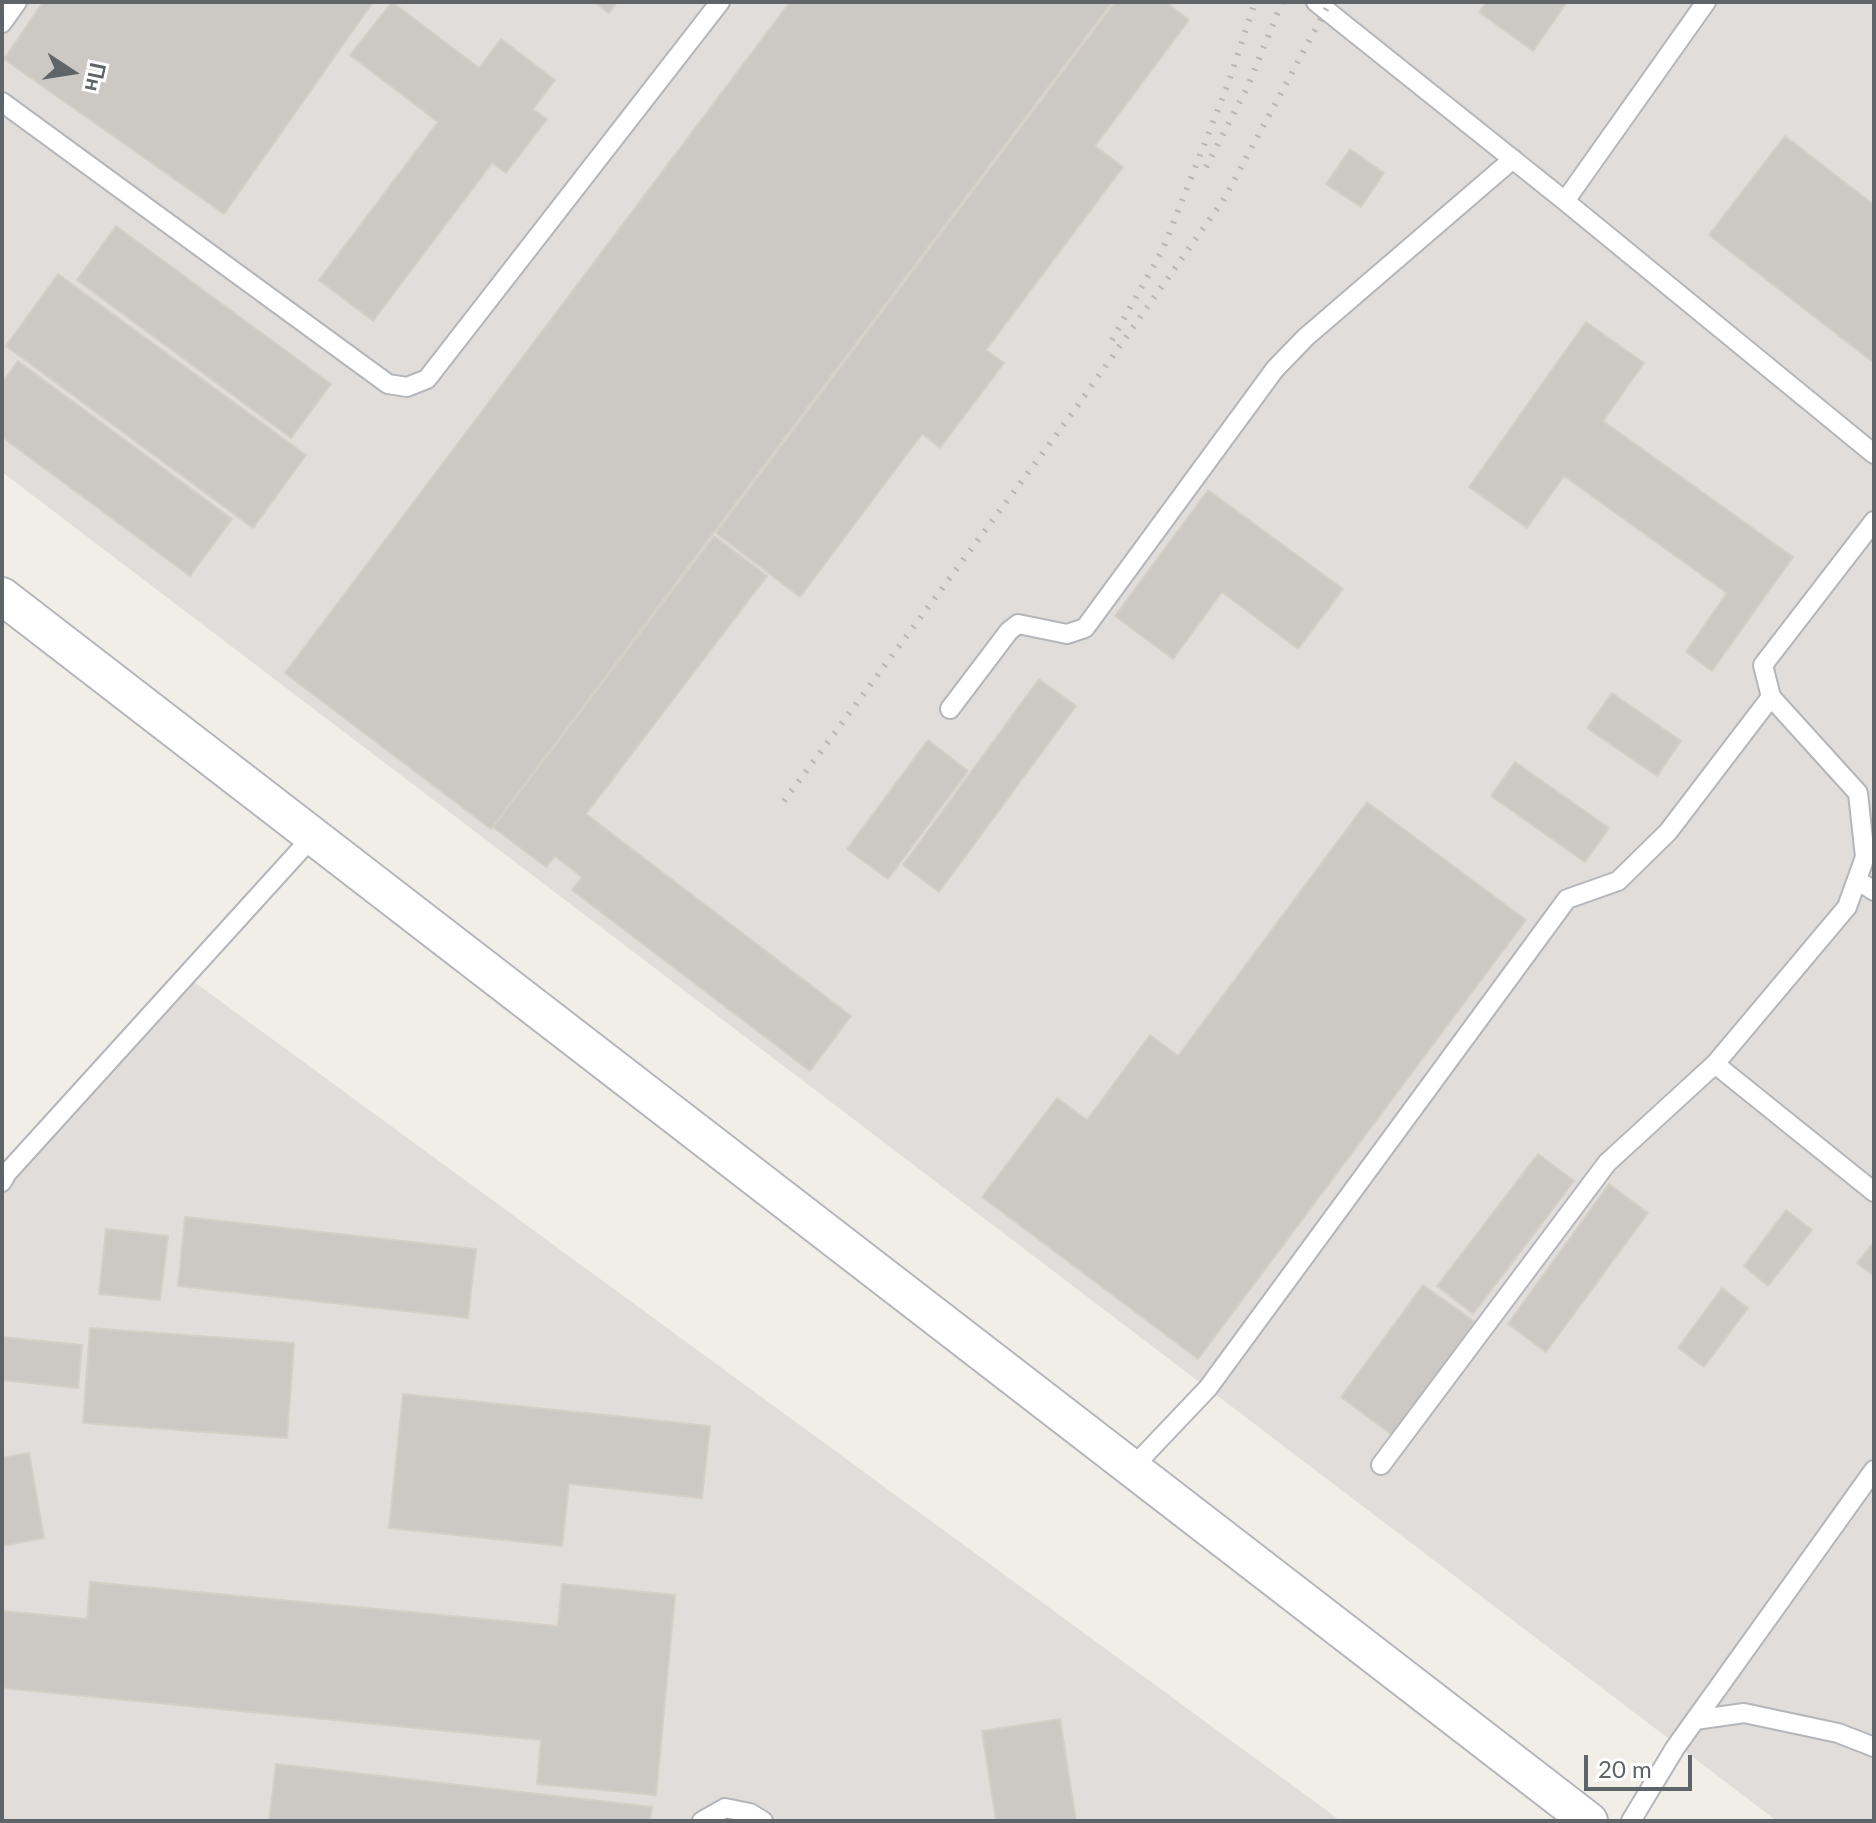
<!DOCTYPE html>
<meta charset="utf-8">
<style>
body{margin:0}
#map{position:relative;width:1876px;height:1823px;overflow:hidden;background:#f1eee8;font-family:Lato,sans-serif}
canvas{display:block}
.frame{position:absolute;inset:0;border:4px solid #5f6468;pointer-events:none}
.north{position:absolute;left:32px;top:32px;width:80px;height:80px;-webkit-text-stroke:6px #fff;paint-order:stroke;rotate:102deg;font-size:22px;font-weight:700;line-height:32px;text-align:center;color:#5f6468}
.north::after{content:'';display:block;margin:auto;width:28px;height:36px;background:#5f6468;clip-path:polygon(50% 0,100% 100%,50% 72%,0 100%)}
.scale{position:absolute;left:1584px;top:1755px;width:108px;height:36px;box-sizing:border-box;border:4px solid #5f6468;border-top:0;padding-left:10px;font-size:24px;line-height:28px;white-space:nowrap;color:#5f6468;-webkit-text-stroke:6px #fff;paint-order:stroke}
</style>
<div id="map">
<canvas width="1876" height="1823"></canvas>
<div class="frame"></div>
<div class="north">Пн</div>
<div class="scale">20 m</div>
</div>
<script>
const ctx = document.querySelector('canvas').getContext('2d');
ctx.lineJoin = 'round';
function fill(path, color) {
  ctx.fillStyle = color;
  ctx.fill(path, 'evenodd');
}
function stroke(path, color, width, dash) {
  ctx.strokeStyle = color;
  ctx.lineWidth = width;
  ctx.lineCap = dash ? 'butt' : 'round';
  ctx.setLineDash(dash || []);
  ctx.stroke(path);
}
fill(new Path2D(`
 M2 2H1874V1821H1777L2 472Z
 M186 976 1341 1821H2V1182Z`), '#e0ddda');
const building = new Path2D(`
 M43 2H373L224 214 4 59Z
 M392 2 479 68 501 39 555 80 533 109 547 119 506 173 492 163 373 321 319 280 438 122 350 55Z
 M594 2H617L609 13Z
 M790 2H1112L491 829 285 673Z
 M1115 2H1166L1189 20 1095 146 1123 167 986 350 1004 363 940 448 922 434 800 597 716 533Z
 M1487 2H1567L1533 51 1479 12Z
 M1785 136 1874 205V363L1709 235Z
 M1350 149 1384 173 1361 207 1326 184Z
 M116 226 331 384 291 438 77 280Z
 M58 274 306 455 253 528 6 346Z
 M1586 322 1644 363 1603 421 1793 557 1712 671 1686 652 1727 593 1564 476 1527 528 1469 487Z
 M18 361 232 519 190 576 2 437V383Z
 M1208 490 1343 589 1298 649 1222 592 1173 659 1115 616Z
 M714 536 767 576 586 814 851 1016 810 1071 572 890 582 877 555 856 546 867 493 827Z
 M1039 679 1076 706 939 892 903 865Z
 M1612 693 1681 741 1657 776 1587 728Z
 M928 740 968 771 888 879 847 849Z
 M1515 762 1609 828 1585 862 1491 796Z
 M1367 802 1526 920 1198 1359 982 1197 1057 1098 1087 1120 1150 1035 1178 1056Z
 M1538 1154 1574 1181 1473 1314 1437 1286Z
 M1609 1184 1648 1213 1546 1352 1508 1324Z
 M1786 1210 1812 1230 1768 1286 1744 1266Z
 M185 1217 476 1249 468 1318 178 1286Z
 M106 1229 168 1236 160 1300 99 1294Z
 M1874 1242V1276L1857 1263Z
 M1423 1285 1475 1322 1392 1435 1341 1397Z
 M1722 1288 1748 1308 1704 1367 1678 1348Z
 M90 1328 294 1343 287 1438 83 1423Z
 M2 1337 82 1345 78 1388 2 1380Z
 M403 1394 710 1426 702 1498 569 1484 562 1546 389 1528Z
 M29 1453 44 1538 2 1546V1458Z
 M90 1582 558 1626 562 1584 675 1595 656 1795 537 1784 541 1740 2 1688V1611L87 1619Z
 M1060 1719 1076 1821H996L982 1731Z
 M276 1764 652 1807 650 1821H269Z`);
fill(building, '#ccc9c5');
stroke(building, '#d5cfc6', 2);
const service = new Path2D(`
 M1316 2 1565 201 1874 454
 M2 23 17 2
 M2 102 388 384 407 387 427 379 720 2
 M1565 201 1706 2
 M950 709 1009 631 1018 624 1067 634 1085 628 1275 369 1306 337 1513 159
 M1857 880 1874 891
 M1715 1064 1874 1192
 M2 1182 7 1173 313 836
 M1381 1465 1607 1163 1715 1064 1847 907 1865 857 1858 793 1771 697
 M1133 1467 1208 1388 1567 899 1618 881 1668 832 1771 697 1763 665 1874 521
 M1695 1720 1744 1713 1838 1733 1874 1747
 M702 1821 725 1808 750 1813 763 1821
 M1631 1821 1675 1748 1874 1470`);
const minor = new Path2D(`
 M2 596 1589 1821`);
stroke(service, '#b3b6ba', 22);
stroke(minor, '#b3b6ba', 40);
stroke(service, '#fff', 18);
stroke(minor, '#fff', 36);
stroke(new Path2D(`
 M1206 167 1248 86 1282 2
 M1112 340 1163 249 1228 84 1255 2
 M784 801 1068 419 1224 199 1330 2`), '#b6b7b8', 6, [2, 10]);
</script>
